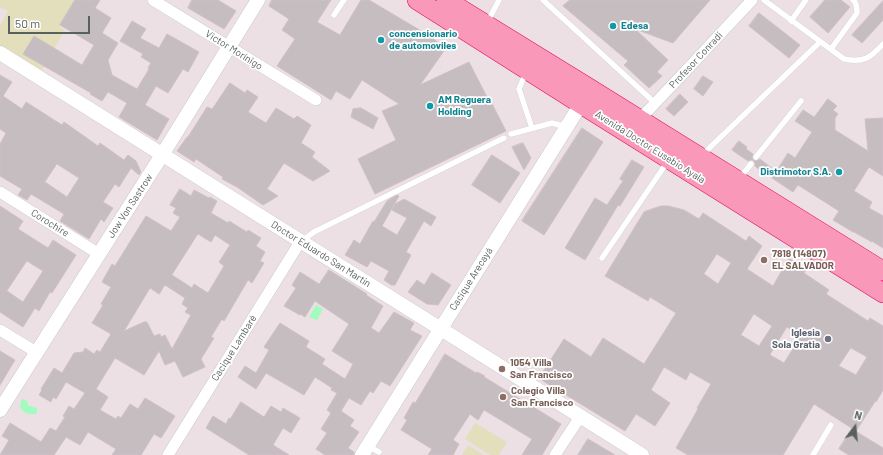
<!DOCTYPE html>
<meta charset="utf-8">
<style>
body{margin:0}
#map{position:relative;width:883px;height:455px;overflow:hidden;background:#ece0e4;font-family:Barlow,sans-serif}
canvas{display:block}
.north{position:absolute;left:835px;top:407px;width:40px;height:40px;-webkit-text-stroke:3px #fff;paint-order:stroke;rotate:16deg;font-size:11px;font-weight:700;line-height:16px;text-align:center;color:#59615d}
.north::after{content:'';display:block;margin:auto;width:14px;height:18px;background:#59615d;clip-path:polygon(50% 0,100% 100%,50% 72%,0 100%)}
.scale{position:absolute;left:8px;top:16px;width:82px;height:18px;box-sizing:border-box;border:2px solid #59615d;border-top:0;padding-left:5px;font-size:12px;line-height:14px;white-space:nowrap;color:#59615d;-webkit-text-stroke:3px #fff;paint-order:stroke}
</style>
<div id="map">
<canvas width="883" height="455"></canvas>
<div class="north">N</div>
<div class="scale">50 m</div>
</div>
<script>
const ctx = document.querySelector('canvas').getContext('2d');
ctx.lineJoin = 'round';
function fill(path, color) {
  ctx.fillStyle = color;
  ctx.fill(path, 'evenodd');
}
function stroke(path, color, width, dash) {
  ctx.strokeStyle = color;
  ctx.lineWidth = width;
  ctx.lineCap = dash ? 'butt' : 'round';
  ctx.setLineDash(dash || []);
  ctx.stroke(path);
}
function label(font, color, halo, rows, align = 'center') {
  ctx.font = font + ' Barlow,sans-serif';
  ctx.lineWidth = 3.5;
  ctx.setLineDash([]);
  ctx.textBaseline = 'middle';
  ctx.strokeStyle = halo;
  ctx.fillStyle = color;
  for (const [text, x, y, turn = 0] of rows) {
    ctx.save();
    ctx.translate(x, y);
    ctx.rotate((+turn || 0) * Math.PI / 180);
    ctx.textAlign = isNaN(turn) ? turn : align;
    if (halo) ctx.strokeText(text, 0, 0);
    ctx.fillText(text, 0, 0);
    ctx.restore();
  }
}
fill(new Path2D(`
 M0 0H75L59 27 65 30 42 70 0 46V26L8 11 0 7Z
 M475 423 507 442 499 455H490L465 439Z
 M468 445 484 455H462Z`), '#e3dfbd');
fill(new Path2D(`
 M316 305 323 309 317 320 309 317Z
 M22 399 26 400 29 406 37 408V413C30 416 23 413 20 407L21 401Z`), '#a1fcbd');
const building = new Path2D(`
 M75 0H100L95 8 111 18 102 33 118 43 108 60 112 75 137 89 149 69 148 68 151 63 141 57 143 54 120 41 132 21 146 29 140 38 159 48 167 34 199 52 188 72 183 69 168 93 156 86 145 105 169 119 157 140 119 117 127 103 108 92 102 101 90 94 91 93 23 54 34 36 82 65 94 45 60 25Z
 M192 0H218L236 11 224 29 188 8Z
 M272 0H331L317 22 340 35 361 0H369L428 35 442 45 440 48 444 51 420 85 469 62 488 99 489 98 506 131 375 194 358 159 396 140 382 111 399 104 362 80 350 99 336 91 331 100 277 66 295 39 282 30 289 19 269 6Z
 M570 0H710L673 43 635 29 668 60 657 72 662 76 649 88 624 65 628 61 563 6Z
 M825 0H841L850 7 828 33 810 17Z
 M883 1V20L862 43 852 35Z
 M759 13 800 45 789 58 749 26Z
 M0 75 12 82 3 96 22 109 26 102 62 125 64 122 98 146 100 143 124 160 128 155 136 161 141 172 139 175 131 168 119 187 115 184 103 202 113 208 104 222 101 219 89 239 60 221 64 214 31 194 27 200 18 195 22 189 0 176V144L6 133 0 129ZM57 164 79 178 67 197 45 182Z
 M703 76 713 82 703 96 694 89Z
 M230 83 245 93 247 90 258 97 248 112 266 123 276 108 294 119 297 116 311 125 301 143 315 152 312 157 330 171 313 181 284 163 267 189 278 196 263 205 237 187 222 179 223 177 196 159 194 162 177 151 187 137H188L207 107 212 109Z
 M680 94 688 102 674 116 666 109Z
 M828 99 837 106 833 110 838 114 835 118V130L868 151 865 119 883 118V176L869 167 854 191 872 202 869 208 883 216V248L872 241V242L854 232H853L833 220 839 211 798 185 793 192 772 178 788 153 795 158 812 132 795 121 803 110 814 117Z
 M361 108 378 118 373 129 351 117 353 109Z
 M582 128 603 142 544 235 522 221Z
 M739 141 747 147 746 149 753 154 752 157 753 160 756 161 760 159 773 169 768 176 755 166V163L753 160H750L748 161 732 150Z
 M523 143 531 158 524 170 512 147Z
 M492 155 520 173 500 203 472 185Z
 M632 160 644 167 620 206 618 205 585 260 565 248 595 198 607 205 623 181 620 179Z
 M180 189 191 196 194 190 209 198 210 197 217 201 211 213 228 223 229 221 247 232 248 230 261 238 256 246 265 252 260 261 264 263 252 283 248 280 224 321 222 319 211 337 214 338 201 359 205 367 183 377 175 361 165 365 159 351 144 375 115 358 96 389 108 397 100 410 116 419 118 416 121 418 130 404 138 409 145 398 175 416 161 438 154 434 141 455H112L116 449 88 432 80 445 66 437 54 455H0L9 440 2 436 10 423 41 442 50 428 56 431 65 417 63 416 69 406 74 409 85 393 66 382 56 399 53 397 51 402 39 395 42 390 41 389 54 368 62 373 74 353 83 352 85 348 94 354 97 350 100 352 111 334 92 323 103 305 101 304 111 287 102 282 112 264 115 266 146 216 171 231 180 217 173 213 176 208 170 205ZM198 234 211 242 215 235 230 245 219 262 224 266 208 293 194 284 192 288 172 275ZM165 285 185 298 182 304 188 308 185 312 191 315 172 349 165 335 161 337 160 334 154 336 147 322H144L124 331 150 288 159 294Z
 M397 195 399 196 382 226 397 235 407 218 392 210 395 204 404 199 436 217 431 226 424 221 406 252 411 255 395 285H391L384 280 389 271 371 261 367 267 345 255 354 240 360 244 373 221 374 222 387 201Z
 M0 206 23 221 18 229 48 248 53 240 76 255 52 293 50 292 39 311 35 308 23 327 0 312ZM27 261 43 271 23 302 7 291Z
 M661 206H668L684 210 699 219 703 213 746 241 749 236 762 246 747 269 773 286 789 258 806 270 804 273 829 290 826 294 868 321 870 318 883 326V390L876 402V400L856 431 814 404 783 455H688L676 448 698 409 697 408 711 384 690 372 686 380 664 367 651 390 670 403 655 426 636 414 625 431 566 395 565 396 539 378 564 339 591 357 603 338 644 364 676 313 650 297 648 301 605 276 644 212ZM717 254 731 263 718 284 704 274ZM754 314 772 326 759 346 741 335ZM787 327 801 336 784 363 770 355ZM851 348 867 357 856 375 839 366Z
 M329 270 367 294 366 295 383 306 371 328 379 333 394 312 414 323 410 330 422 336 390 386 381 381 373 393 370 391 361 405 349 398 341 411 354 420 350 426 359 432 348 448 354 452V455H325L316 449 327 433 321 429 331 413 327 410 337 393 331 390 332 388 315 377 304 395 266 373 256 389 238 377 245 366 256 373 269 350 264 347 280 323 309 341 306 347 325 359 322 364 345 379 353 364 332 351 349 324 315 301 305 317 300 314V315L284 306 296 288 292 285 300 272 319 284Z
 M432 273 451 285 438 305 427 304 408 292 417 280 424 285Z
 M0 351 15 360 0 385Z
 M445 354 476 373 477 372 485 376 484 377 561 424 542 455H522L532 439 484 410 478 420 470 414 453 440 459 444 453 455H428L432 449 401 430 407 420 404 418 413 402 415 403Z
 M241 402 264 417 271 406 281 412 283 408 300 418 291 433 283 428 273 445 289 455H249L206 428 213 416 226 424 229 418 230 419Z
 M852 429 883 448V455H849L839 449Z
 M588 439 615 455H578Z`);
fill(building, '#c6bdc1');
stroke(building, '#d0bfc6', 1);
const service = new Path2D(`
 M543 0 655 103
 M764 0 844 59C864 63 870 58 883 44
 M334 15 344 0
 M791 21 806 0
 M487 23 499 0
 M831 49 857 13C857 8 857 3 853 0
 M526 72 519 89 532 128
 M511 134 552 123 566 127
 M702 155 820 42
 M756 157 801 101
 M740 178 751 164
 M302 241 314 232 504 138
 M602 258 668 161
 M368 446 379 452
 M813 455 831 425`);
const minor = new Path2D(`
 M153 0 316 100
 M640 119 679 78 752 0
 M0 192 99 254
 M0 330 36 352
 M168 455 300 242
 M555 455 580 417`);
const tertiary = new Path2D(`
 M0 53 642 455
 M0 410 162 155 258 0
 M362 455 581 104`);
const trunk = new Path2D(`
 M417 0 581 104 883 293
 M446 0 589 88 883 271`);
stroke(service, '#c4cbc8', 6);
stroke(minor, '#c4cbc8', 12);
stroke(tertiary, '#c4cbc8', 15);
stroke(trunk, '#e40867', 20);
stroke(service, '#fff', 5.5);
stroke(minor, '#fff', 11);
stroke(tertiary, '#fff', 14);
stroke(trunk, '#fa98b9', 19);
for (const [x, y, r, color] of [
 [613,26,4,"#0f9aa8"],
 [381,40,4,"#0f9aa8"],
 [430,106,4,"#0f9aa8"],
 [839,172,4,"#0f9aa8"],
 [764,260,4,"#8d6e63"],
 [828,339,4,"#6b7280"],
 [502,369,4,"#8d6e63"],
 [503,397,4,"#8d6e63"]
]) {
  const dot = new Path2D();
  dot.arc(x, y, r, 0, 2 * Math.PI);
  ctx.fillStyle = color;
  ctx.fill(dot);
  stroke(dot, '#fff', 1.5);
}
label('bold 10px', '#0d838f', '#fff', [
 ["Edesa",621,26],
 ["concensionario",389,34],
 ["de automoviles",389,46],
 ["AM Reguera",438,100],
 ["Holding",438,112],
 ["Distrimotor S.A.",831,172,"right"]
], 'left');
label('10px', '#59615d', '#fff', [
 ["Victor Morínigo",234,50,32],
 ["Profesor Conradi",696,60,-47],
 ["Avenida Doctor Eusebio Ayala",650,147,32],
 ["Jow Von Sastrow",130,206,-57],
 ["Corochire",50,223,32],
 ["Doctor Eduardo San Martín",321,254,32],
 ["Cacique Arecayá",471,279,-58],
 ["Cacique Lambaré",234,348,-58]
]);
label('bold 10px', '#785e54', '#fff', [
 ["7818 (14807)",772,254],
 ["EL SALVADOR",772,266],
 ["1054 Villa",510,363],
 ["San Francisco",510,375],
 ["Colegio Villa",511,391],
 ["San Francisco",511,403]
], 'left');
label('bold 10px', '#5b616d', '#fff', [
 ["Iglesia",820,333],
 ["Sola Gratia",820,345]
], 'right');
</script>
